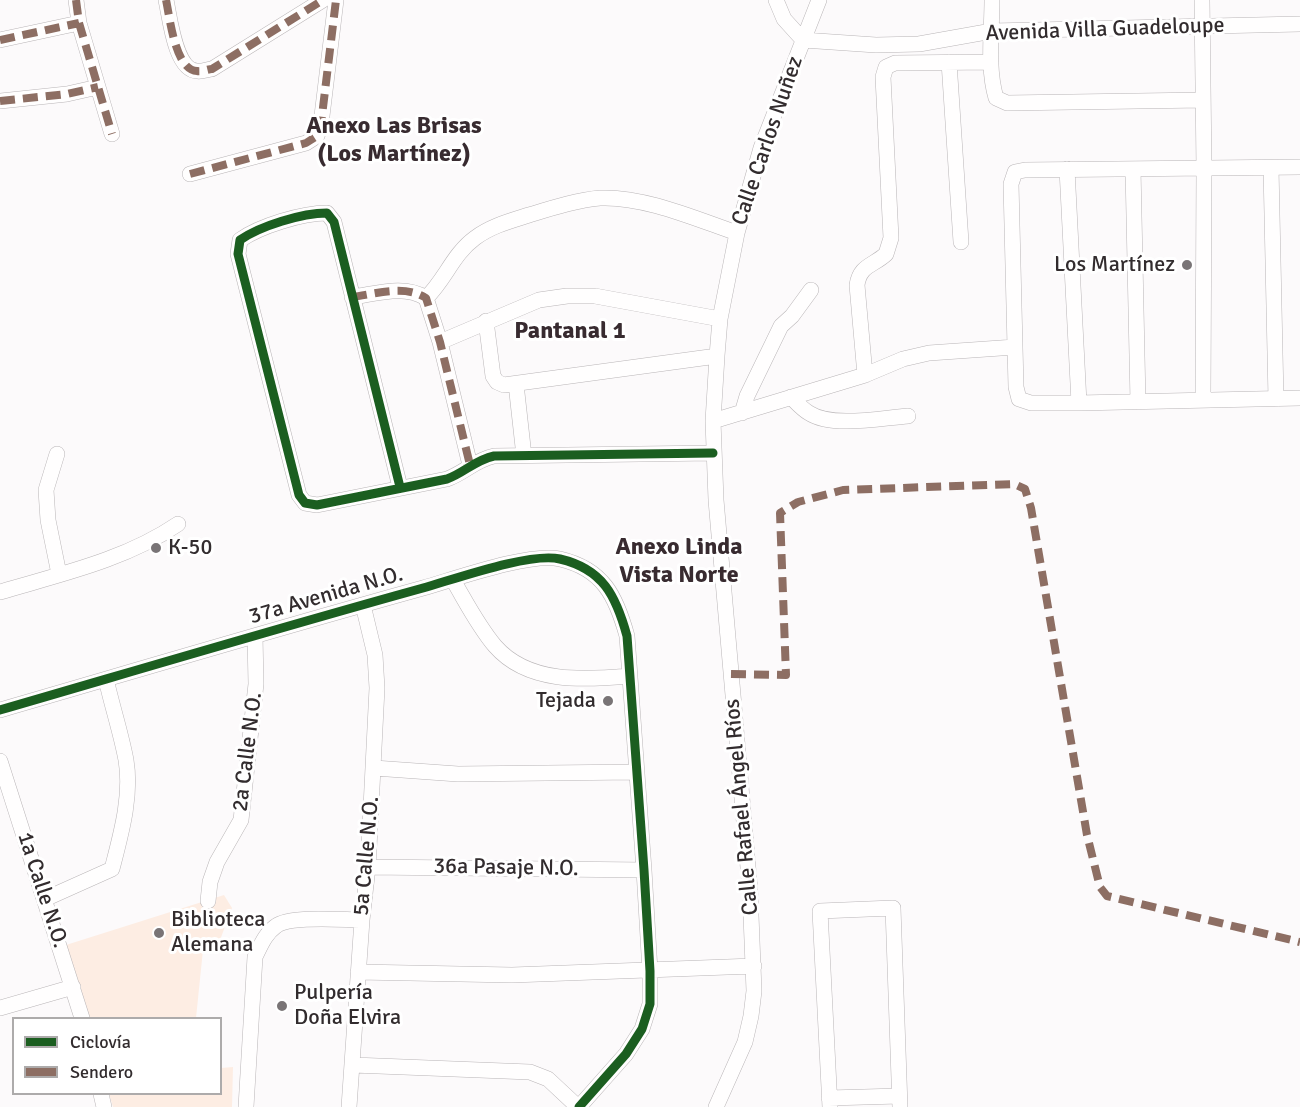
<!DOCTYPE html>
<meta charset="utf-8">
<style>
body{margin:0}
#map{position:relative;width:1300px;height:1107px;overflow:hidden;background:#fcfafb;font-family:Signika,sans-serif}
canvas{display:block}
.legend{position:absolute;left:12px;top:1017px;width:210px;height:78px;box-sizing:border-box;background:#fff;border:2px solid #adabab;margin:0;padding:8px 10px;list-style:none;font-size:18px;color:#322c2e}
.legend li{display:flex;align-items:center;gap:12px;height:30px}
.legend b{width:30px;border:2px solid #adabab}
</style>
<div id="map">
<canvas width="1300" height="1107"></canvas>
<ul class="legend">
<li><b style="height:8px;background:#1b5e20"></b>Ciclovía</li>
<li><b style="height:8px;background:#8d6e63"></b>Sendero</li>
</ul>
</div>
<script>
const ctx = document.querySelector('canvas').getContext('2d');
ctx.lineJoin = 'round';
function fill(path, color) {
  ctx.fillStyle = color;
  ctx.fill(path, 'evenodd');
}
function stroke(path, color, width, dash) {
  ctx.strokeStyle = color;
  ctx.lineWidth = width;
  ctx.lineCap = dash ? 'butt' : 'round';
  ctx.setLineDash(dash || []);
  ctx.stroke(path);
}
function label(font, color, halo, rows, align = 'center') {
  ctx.font = font + ' Signika,sans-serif';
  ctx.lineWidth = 6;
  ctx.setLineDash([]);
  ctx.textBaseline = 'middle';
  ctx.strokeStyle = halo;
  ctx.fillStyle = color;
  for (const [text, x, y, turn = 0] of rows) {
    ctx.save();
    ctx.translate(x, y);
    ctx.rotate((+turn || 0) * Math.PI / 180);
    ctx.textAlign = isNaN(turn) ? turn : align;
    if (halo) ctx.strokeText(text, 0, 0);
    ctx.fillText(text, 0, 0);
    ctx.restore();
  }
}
fill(new Path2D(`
 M224 895 232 908 220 940H204L196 1018H87L66 945Z
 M233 1067 232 1107H113L109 1094H220L221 1068Z`), '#fdede3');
const minor = new Path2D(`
 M76 0 79 23 112 134
 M166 0C170 18 175 70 197 71 202 72 208 69 212 69L323 0
 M776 0 784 19 803 40
 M992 0C992 32 987 67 996 98L1007 103 1203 100
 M1202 0 1204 168 1203 399
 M0 40 79 23
 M803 40 876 45 919 44 992 31 1300 24
 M949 62 961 242
 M0 101 67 94 98 87
 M1300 167 1025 170 1015 172 1011 184 1015 347 1016 387 1019 399 1031 403H1079L1300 398
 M1271 168 1276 399
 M1067 169 1079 403
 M1133 169 1138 402
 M190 174 306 143 317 136 321 124 336 0
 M352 297C376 294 404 284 426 298L440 342 470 465
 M426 298C445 280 453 254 475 238 491 226 510 221 529 215 552 208 577 200 600 198 644 196 696 219 737 233
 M486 321 493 376 497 382 504 385 717 356
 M440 342 539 300 567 296H595L720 319
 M865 375 857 285C860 265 873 266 886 254L891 238 883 77 886 67 895 63 991 62
 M516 384 524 456
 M791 397C796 402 802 409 809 413 832 428 881 418 908 416
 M742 413 747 396 781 326 792 316 811 290
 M713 421 865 375 903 359 929 353 1015 347
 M57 454 46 490 48 520 59 574
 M400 487 334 222 327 213C302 213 260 226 240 240L238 254 299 495 305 503 317 505 447 479C464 473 475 460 494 456L713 453
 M453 580C466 602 478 626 495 646 528 684 584 680 629 676
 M0 592C61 574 125 560 178 524
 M0 710C141 669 282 627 423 588 455 579 530 552 560 559 603 569 616 596 627 636L644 870 650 971V1004L642 1029 626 1054 579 1107
 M0 761 82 1018
 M374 768 458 774 635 772
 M368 867 644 870
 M45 899 112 869C121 834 132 796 126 760 121 733 112 706 106 679
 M208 901 210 882 217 862 241 820 256 684 255 636
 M358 972 512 975 754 966
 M0 1008 73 987
 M353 1065 530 1072 548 1079 578 1107
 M101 1094 104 1107
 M829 1098 899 1096
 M246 1107 255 957C261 945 265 934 276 926 290 915 343 920 362 920
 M349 1107 362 920 368 867 377 688 375 655 363 605
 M716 1107 745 1042 751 1016 754 991 750 890 716 500 713 421 717 356 720 319 737 233 761 148 819 0
 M830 1107 820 911 893 908 900 1107`);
stroke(minor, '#b9b5b7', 16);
stroke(minor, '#fffefe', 15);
stroke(new Path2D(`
 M76 0 79 23 112 134
 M166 0C170 18 175 70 197 71 202 72 208 69 212 69L323 0
 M0 40 79 23
 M0 101 67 94 98 87
 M190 174 306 143 317 136 321 124 336 0
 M352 297C376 294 404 284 426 298L440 342 470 465 466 468
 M731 674 786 675 780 513 798 502 843 490 1014 484 1025 489 1031 508 1087 835 1100 887 1107 896 1300 942
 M207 924 208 901`), '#8d6e63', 8, [15, 8]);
stroke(new Path2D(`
 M400 487 334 222 327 213C302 213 260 226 240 240L238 254 299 495 305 503 317 505 447 479C464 473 475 460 494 456L713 453
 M0 710C141 669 282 627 423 588 455 579 530 552 560 559 603 569 616 596 627 636L644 870 650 971V1004L642 1029 626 1054 579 1107`), '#1b5e20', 9);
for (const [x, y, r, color] of [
 [1187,265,6,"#797476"],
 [156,548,6,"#797476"],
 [608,701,6,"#797476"],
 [159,933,6,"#797476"],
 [282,1006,6,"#797476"]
]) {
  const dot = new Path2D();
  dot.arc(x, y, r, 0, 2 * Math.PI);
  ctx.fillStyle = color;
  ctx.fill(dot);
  stroke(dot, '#fff', 2);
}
label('22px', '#322c2e', '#fff', [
 ["Avenida Villa Guadeloupe",1105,30,-2],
 ["Calle Carlos Nuñez",768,141,-71],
 ["37a Avenida N.O.",326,596,-16],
 ["2a Calle N.O.",248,752,-83],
 ["Calle Rafael Ángel Ríos",742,807,-95],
 ["5a Calle N.O.",367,856,-85],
 ["36a Pasaje N.O.",506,868,1],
 ["1a Calle N.O.",42,890,72]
]);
label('22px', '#322c2e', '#fff', [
 ["Los Martínez",1175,265,"right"],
 ["K-50",168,548],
 ["Tejada",596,701,"right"],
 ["Biblioteca",171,920],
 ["Alemana",171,945],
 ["Pulpería",294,993],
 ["Doña Elvira",294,1018]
], 'left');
label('bold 24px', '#382b30', '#fff', [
 ["Anexo Las Brisas",394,127],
 ["(Los Martínez)",394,155],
 ["Pantanal 1",570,332],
 ["Anexo Linda",679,548],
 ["Vista Norte",679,576]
]);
</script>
